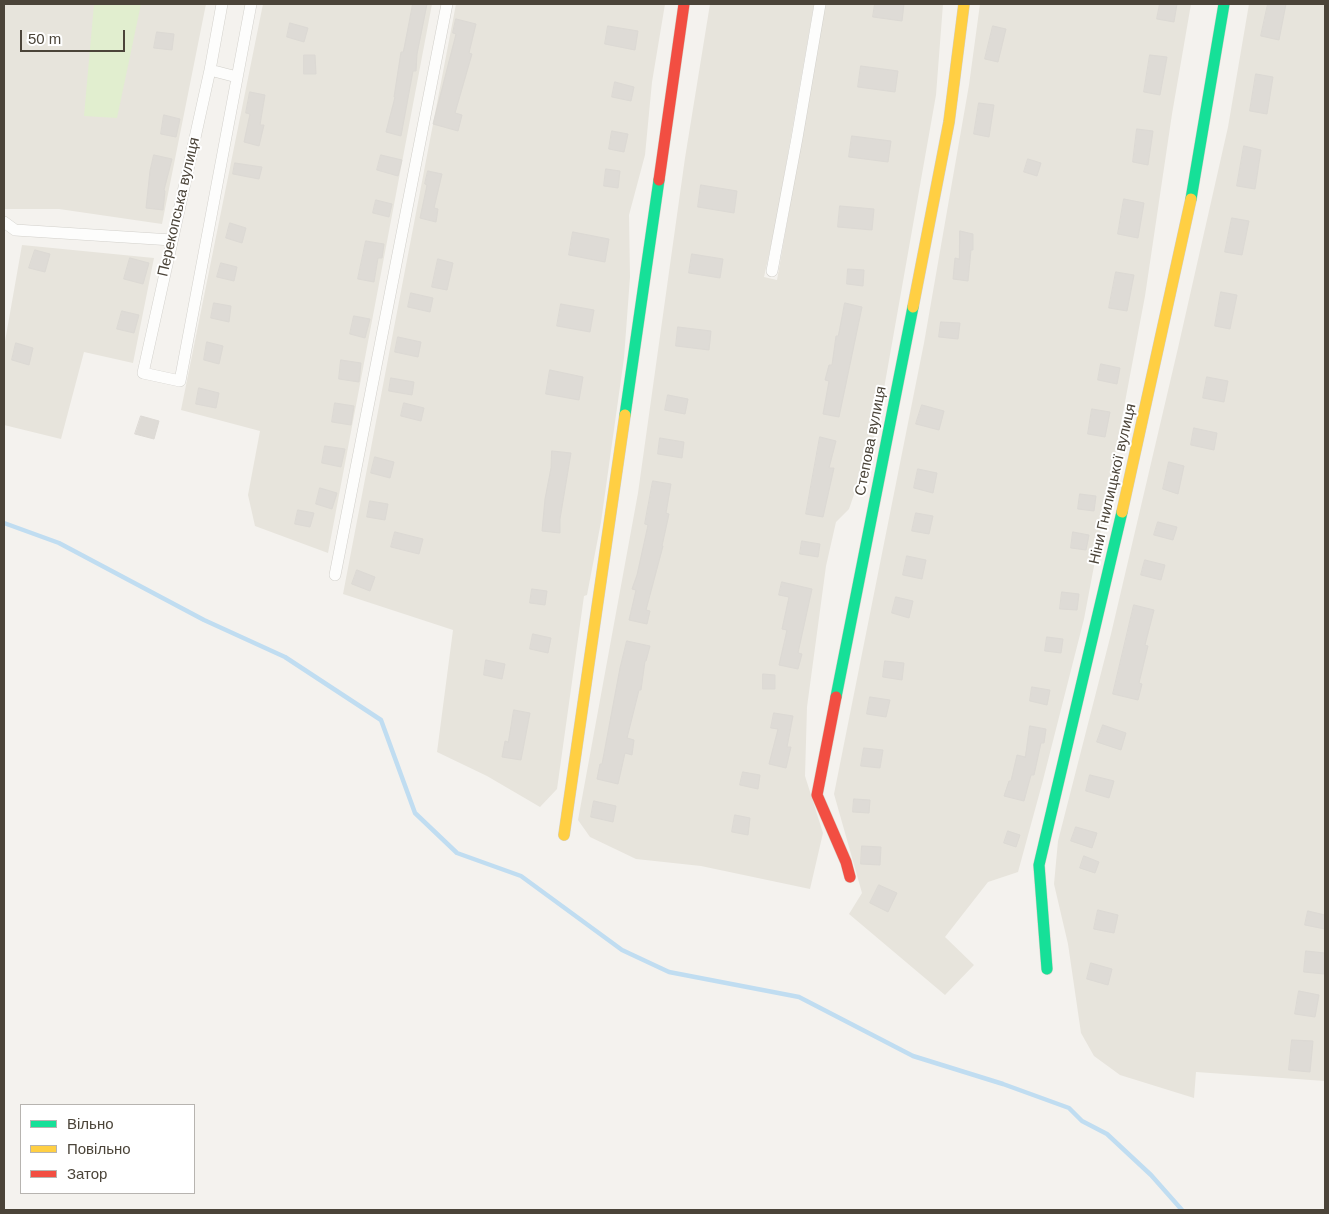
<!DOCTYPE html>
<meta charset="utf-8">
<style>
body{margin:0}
#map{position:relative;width:1329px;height:1214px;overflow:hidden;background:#f4f2ee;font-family:Arial,sans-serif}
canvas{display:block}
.frame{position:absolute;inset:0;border:5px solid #4b4439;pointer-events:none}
.legend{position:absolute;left:20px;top:1104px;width:175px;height:90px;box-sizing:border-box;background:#fff;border:1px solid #b7b4b0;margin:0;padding:6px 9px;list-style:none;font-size:15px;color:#4b4439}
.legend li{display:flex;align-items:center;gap:10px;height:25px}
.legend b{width:25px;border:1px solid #b7b4b0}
.scale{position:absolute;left:20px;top:30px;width:105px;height:22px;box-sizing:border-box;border:2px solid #4b4439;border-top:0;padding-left:6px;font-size:15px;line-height:18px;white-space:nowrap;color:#4b4439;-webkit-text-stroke:4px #fff;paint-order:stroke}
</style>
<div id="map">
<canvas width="1329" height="1214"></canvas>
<div class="frame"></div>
<ul class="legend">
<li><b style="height:6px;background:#16e098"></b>Вільно</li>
<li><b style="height:6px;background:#ffcf43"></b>Повільно</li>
<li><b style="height:6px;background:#f24e42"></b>Затор</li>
</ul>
<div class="scale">50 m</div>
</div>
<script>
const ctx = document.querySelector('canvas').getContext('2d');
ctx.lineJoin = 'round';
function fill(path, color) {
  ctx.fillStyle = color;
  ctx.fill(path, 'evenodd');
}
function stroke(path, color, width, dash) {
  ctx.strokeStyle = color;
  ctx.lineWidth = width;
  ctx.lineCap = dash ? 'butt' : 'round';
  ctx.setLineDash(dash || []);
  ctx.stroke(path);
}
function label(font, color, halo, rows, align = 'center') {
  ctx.font = font + ' Arial,sans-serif';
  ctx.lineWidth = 4;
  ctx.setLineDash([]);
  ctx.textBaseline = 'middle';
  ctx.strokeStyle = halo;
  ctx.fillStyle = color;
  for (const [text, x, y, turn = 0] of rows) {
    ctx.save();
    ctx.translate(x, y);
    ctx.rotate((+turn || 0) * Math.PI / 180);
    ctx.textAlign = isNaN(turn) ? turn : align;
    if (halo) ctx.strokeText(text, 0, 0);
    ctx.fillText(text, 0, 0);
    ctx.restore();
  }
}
fill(new Path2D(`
 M4 4H206L162 224 59 209H5Z
 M263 4H432L328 553 255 526 248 495 260 431 181 410Z
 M456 4H665L652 82 645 155 629 215 630 277 624 358 601 522 587 595 584 596 557 789 540 807 487 776 437 752 453 630 343 594Z
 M710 4H814L776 223 764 277 777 280 825 4H943L936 95 877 428 849 509 836 522 826 566 807 707 805 776 823 833 810 889 701 866 636 859 590 837 578 820 638 493 685 158Z
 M980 4H1191L1172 114 1145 296 1084 619 1042 784 1018 872 988 882 945 937 974 965 945 995 849 914 862 893 834 794 924 343 969 85Z
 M1249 4H1325V1081L1196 1072 1194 1098 1120 1075 1094 1056 1081 1033 1068 944 1054 884 1058 841 1111 634 1178 348 1228 127Z
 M22 245 154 258 133 363 84 352 61 439 4 425V347Z`), '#e7e4dc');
fill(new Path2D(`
 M94 4H141L117 118 84 116Z`), '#e1eecf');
stroke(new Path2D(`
 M4 523 59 543 204 620 285 657 381 720 415 813 457 853 521 876 622 950 669 972 799 997 913 1056 1003 1084 1069 1108 1082 1121 1107 1134 1151 1175 1182 1210`), '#c0ddf1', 4.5);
const building = new Path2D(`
 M413 4H427L417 54 416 71H413L401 136 386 132 395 97H394L401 52H403Z
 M875 4H904L902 21 873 17Z
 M1160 4H1177L1174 22 1157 19Z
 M1268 4H1286L1279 40 1261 36Z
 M456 19 476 24 469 53 472 54 455 113 462 115 458 131 433 124 456 34 453 33Z
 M290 23 308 28 304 42 287 37Z
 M608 26 638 31 635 50 605 44Z
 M993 26 1006 29 998 62 985 59Z
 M157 32 174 34 172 50 154 48Z
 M304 55H315L316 74H304Z
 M1150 55 1167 57 1160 95 1144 92Z
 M861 66 898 71 895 92 858 87Z
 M1256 74 1273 77 1267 114 1250 111Z
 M615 82 634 87 631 101 612 97Z
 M250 92 265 95 260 125H264L259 146 244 142 250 114 246 113Z
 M979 103 994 105 989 137 974 134Z
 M164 115 180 119 176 137 161 134Z
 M1137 129 1153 131 1148 165 1133 162Z
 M612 131 628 134 624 152 609 149Z
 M852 136 891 141 888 162 849 157Z
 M1244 146 1261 150 1255 189 1237 186Z
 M154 155 172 159 164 190 165 191 163 210 146 208 150 171Z
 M381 155 402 160 398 176 377 170Z
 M1028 159 1041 163 1037 176 1024 172Z
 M235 163 262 167 259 179 233 174Z
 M606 169 620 171 618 188 604 186Z
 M428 171 442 174 434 208 438 209 436 222 420 218 427 185 425 184Z
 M701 185 737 191 734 213 698 207Z
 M1124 199 1144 203 1138 238 1118 234Z
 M376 200 392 204 389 217 373 213Z
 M840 206 874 209 872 230 838 227Z
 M1232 218 1249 221 1242 255 1225 252Z
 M230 223 246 228 242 243 226 238Z
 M960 231 973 234V250H971L968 281 953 279 955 258 959 259Z
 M573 232 609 239 605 262 569 255Z
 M366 241 384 244 382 258H378L374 282 358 279Z
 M35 250 50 254 45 272 29 268Z
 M692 254 723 259 720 278 689 273Z
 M130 258 149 263 143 284 124 279Z
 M438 259 453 263 447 290 432 287Z
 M221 263 237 267 234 281 217 277Z
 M848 269 864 270 863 286 847 284Z
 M1116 272 1134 275 1127 311 1109 308Z
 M1221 292 1237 295 1230 329 1215 326Z
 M411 293 433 298 430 312 408 307Z
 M214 303 231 306 229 322 211 318Z
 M845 303 862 307 839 417 823 414 829 381 825 380 829 365H832L836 336H838Z
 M561 304 594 310 590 332 557 326Z
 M122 311 139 315 134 333 117 329Z
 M354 316 370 319 365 338 350 334Z
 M941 322 960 323 958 339 939 337Z
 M678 327 711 331 709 350 676 346Z
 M398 337 421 342 418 357 395 352Z
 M207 342 223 346 219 364 204 360Z
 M16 343 33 348 29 365 12 360Z
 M341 360 361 363 359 382 339 379Z
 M1101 364 1120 368 1117 384 1098 380Z
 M550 370 583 377 579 400 546 394Z
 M1207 377 1228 381 1224 402 1203 398Z
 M391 378 414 382 412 395 389 391Z
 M199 388 219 393 216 408 196 404Z
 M668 395 688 399 685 414 665 410Z
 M335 403 354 406 351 425 332 422Z
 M404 403 424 408 421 421 401 416Z
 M922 405 944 411 939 430 916 424Z
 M1092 409 1110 412 1105 437 1088 434Z
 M141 416 159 421 154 439 135 434Z
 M1194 428 1217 433 1214 450 1191 445Z
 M820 437 836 441 829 468H834L823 517 806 514Z
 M660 438 684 442 682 458 658 454Z
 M325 446 345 449 341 467 322 463Z
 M552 451 571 453 560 519V533L542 531 545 499 551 468Z
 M375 457 394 462 390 478 371 473Z
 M1169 462 1184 466 1178 494 1163 489Z
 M918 469 937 473 933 493 914 488Z
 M653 481 671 484 666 513 669 514 662 546H663L646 610 650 611 647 624 629 620 636 590 632 589 637 575 648 525 645 524Z
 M320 488 337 493 332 509 316 504Z
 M1080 494 1096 496 1094 511 1078 509Z
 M370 501 388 504 385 520 367 517Z
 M298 510 314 513 310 527 295 524Z
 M916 513 933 516 929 534 912 531Z
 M1158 522 1177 527 1173 540 1154 535Z
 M395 532 423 539 419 554 391 547Z
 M1073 532 1089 535 1086 550 1071 548Z
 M802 541 820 544 818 557 800 554Z
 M907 556 926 560 922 579 903 575Z
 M1145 560 1165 565 1161 580 1141 575Z
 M357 570 375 577 370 591 352 584Z
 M782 582 812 589 798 653 802 654 798 669 779 665 787 630 782 629 789 597 779 595Z
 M532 589 547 591 545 605 530 603Z
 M1062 592 1079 594 1077 610 1060 609Z
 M896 597 913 601 909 618 892 613Z
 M1134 605 1154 610 1145 645 1148 646 1139 683 1142 684 1138 700 1113 694Z
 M533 634 551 638 548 653 530 649Z
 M1047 637 1063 639 1061 653 1045 651Z
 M627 641 650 646 646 661H645L641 690H639L627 738 634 740 632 755 625 753 618 784 597 779 600 764H602L620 668Z
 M486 660 505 664 502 679 484 675Z
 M885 661 904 663 902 680 883 677Z
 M763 674 775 675V689H763Z
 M1032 687 1050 690 1047 705 1030 701Z
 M870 697 890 700 886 717 867 714Z
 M514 710 530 713 521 760 502 757 505 741 508 742Z
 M774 713 793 716 787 747H791L786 768 769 764 778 729 771 728Z
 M1103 725 1126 733 1121 750 1097 742Z
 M1030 726 1046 729 1044 743H1041L1034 775H1031L1024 801 1004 796 1009 781H1011L1017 755 1025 757Z
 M864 748 883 750 880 768 861 766Z
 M743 772 760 775 758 789 740 785Z
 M1090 775 1114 781 1109 798 1086 791Z
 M854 799 870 800 869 813 853 812Z
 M594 801 616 806 613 822 591 817Z
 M735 815 750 818 748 835 732 832Z
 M1076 827 1097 833 1092 848 1071 841Z
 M1008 831 1020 835 1016 847 1004 843Z
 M862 846 881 847 880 865 861 864Z
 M1084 856 1099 862 1095 873 1080 868Z
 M879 885 897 893 888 912 870 903Z
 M1098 910 1118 915 1114 933 1094 929Z
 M1308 911 1325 915V929L1305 925Z
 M1306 951 1325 953 1324 974 1304 972Z
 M1091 963 1112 969 1108 985 1087 979Z
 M1299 991 1319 995 1315 1017 1295 1014Z
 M1292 1040 1313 1041 1310 1072 1289 1070Z`);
fill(building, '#dedbd6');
stroke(building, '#dcd9d4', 1);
const street = new Path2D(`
 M222 4 210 70 143 373 180 381 251 4
 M210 70 237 77
 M4 222 15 230 172 240
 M772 271 797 138 820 4
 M335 575 447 4`);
const fast = new Path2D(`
 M1191 199 1224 4
 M625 415 659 180
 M836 697 913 307
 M1047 969 1039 865 1122 512`);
const slow = new Path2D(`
 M913 307 949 122 964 4
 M1122 512 1191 199
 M564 835 625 415`);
const jam = new Path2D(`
 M659 180 684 4
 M836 697 817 795 846 862 850 877`);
stroke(street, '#d2d0cb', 12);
stroke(fast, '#d3cfc5', 12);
stroke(slow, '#d3cfc5', 12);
stroke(jam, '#d3cfc5', 12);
stroke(street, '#fdfdfc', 11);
stroke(fast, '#16e098', 11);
stroke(slow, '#ffcf43', 11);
stroke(jam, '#f24e42', 11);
label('15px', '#4b4439', '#fff', [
 ["Перекопська вулиця",179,207,-77],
 ["Степова вулиця",871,441,-79],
 ["Ніни Гнилицької вулиця",1113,484,-77]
]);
</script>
